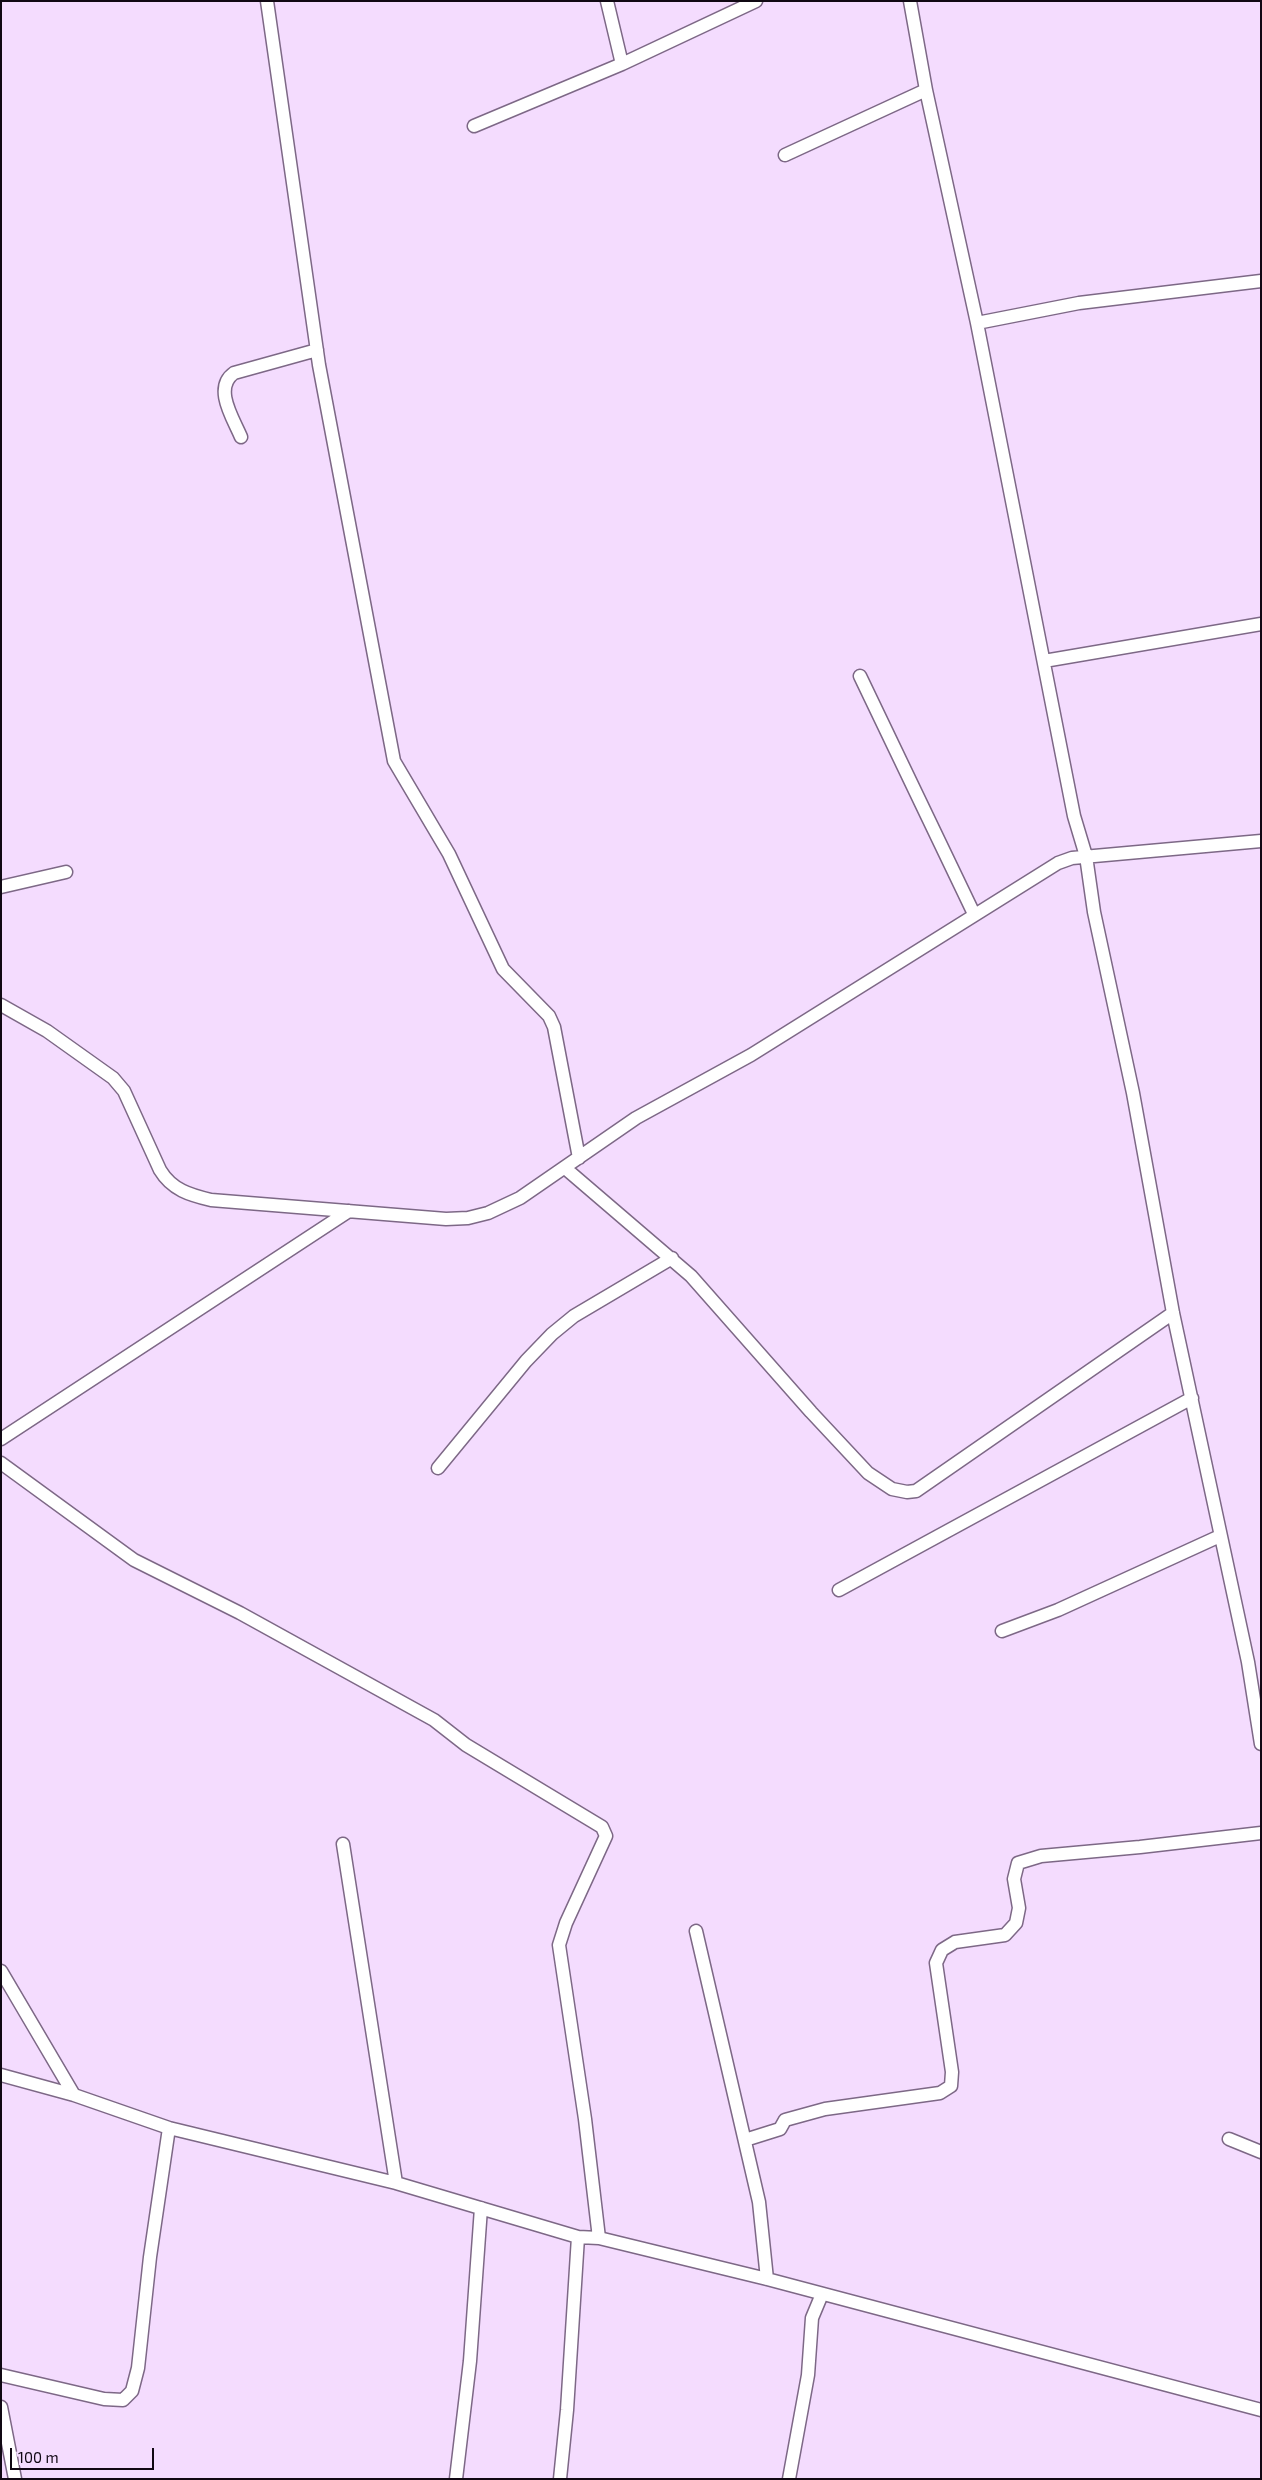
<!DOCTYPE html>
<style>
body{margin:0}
#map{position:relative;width:1262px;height:2480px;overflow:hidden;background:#f4dcfe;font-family:"Exo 2",sans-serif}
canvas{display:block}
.frame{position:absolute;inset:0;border:2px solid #100813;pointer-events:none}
.scale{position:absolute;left:10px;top:2448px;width:144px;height:22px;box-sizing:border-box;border:2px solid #100813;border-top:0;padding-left:6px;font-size:15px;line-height:18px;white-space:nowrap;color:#100813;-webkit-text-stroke:4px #f4dcfe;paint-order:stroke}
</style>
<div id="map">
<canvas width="1262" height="2480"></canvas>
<div class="frame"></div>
<div class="scale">100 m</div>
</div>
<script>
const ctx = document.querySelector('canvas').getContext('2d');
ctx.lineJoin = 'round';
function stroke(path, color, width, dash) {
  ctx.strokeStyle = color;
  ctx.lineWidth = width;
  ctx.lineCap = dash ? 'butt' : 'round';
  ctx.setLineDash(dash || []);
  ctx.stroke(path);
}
const minor = new Path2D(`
 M267 1 319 365 394 761 449 854 503 969 549 1016 554 1027 579 1158
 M607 1 622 64
 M910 1 926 90 977 323 1074 816 1086 856 1094 912 1133 1093 1173 1313 1248 1662 1261 1744
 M474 126 622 64 756 1
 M785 155 926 90
 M977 323 1079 303 1261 281
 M241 437C233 418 213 388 234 373L317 350
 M1044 661 1261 624
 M860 676 974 914
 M1 887 66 872
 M1 1005 47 1031 113 1078 124 1091 160 1170C172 1190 190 1195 211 1200L446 1219 468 1218 488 1213 520 1198 636 1118 751 1055 1058 863 1072 858 1261 841
 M565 1168 691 1276 811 1412 868 1473 892 1489 907 1492 916 1491 1173 1313
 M1 1439 349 1211
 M1 1463 134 1560 240 1613 434 1720 466 1745 602 1827 606 1836 566 1923 559 1945 585 2119 599 2238
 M438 1468 526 1361 552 1334 574 1316 672 1258
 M839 1590 1192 1398
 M1002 1631 1058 1610 1220 1536
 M343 1844 396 2183
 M696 1931 759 2202 767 2279
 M1 1971 74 2095
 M1 2075 74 2095 169 2128 396 2183 578 2237 599 2238 767 2279 1261 2410
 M1229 2139 1261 2152
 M745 2140 780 2129 785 2120 825 2109 940 2093 951 2086 952 2072 936 1963 942 1950 955 1942 1005 1935 1016 1923 1019 1908 1014 1879 1018 1863 1041 1856 1140 1847 1261 1833
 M1 2375 104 2399 123 2400 132 2391 138 2368 150 2257 169 2128
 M1 2407 15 2479
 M456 2479 470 2361 481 2208
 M560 2479 567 2410 578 2237
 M789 2479 808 2375 812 2318 822 2294`);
stroke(minor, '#7d6886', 15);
stroke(minor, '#fff', 12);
</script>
